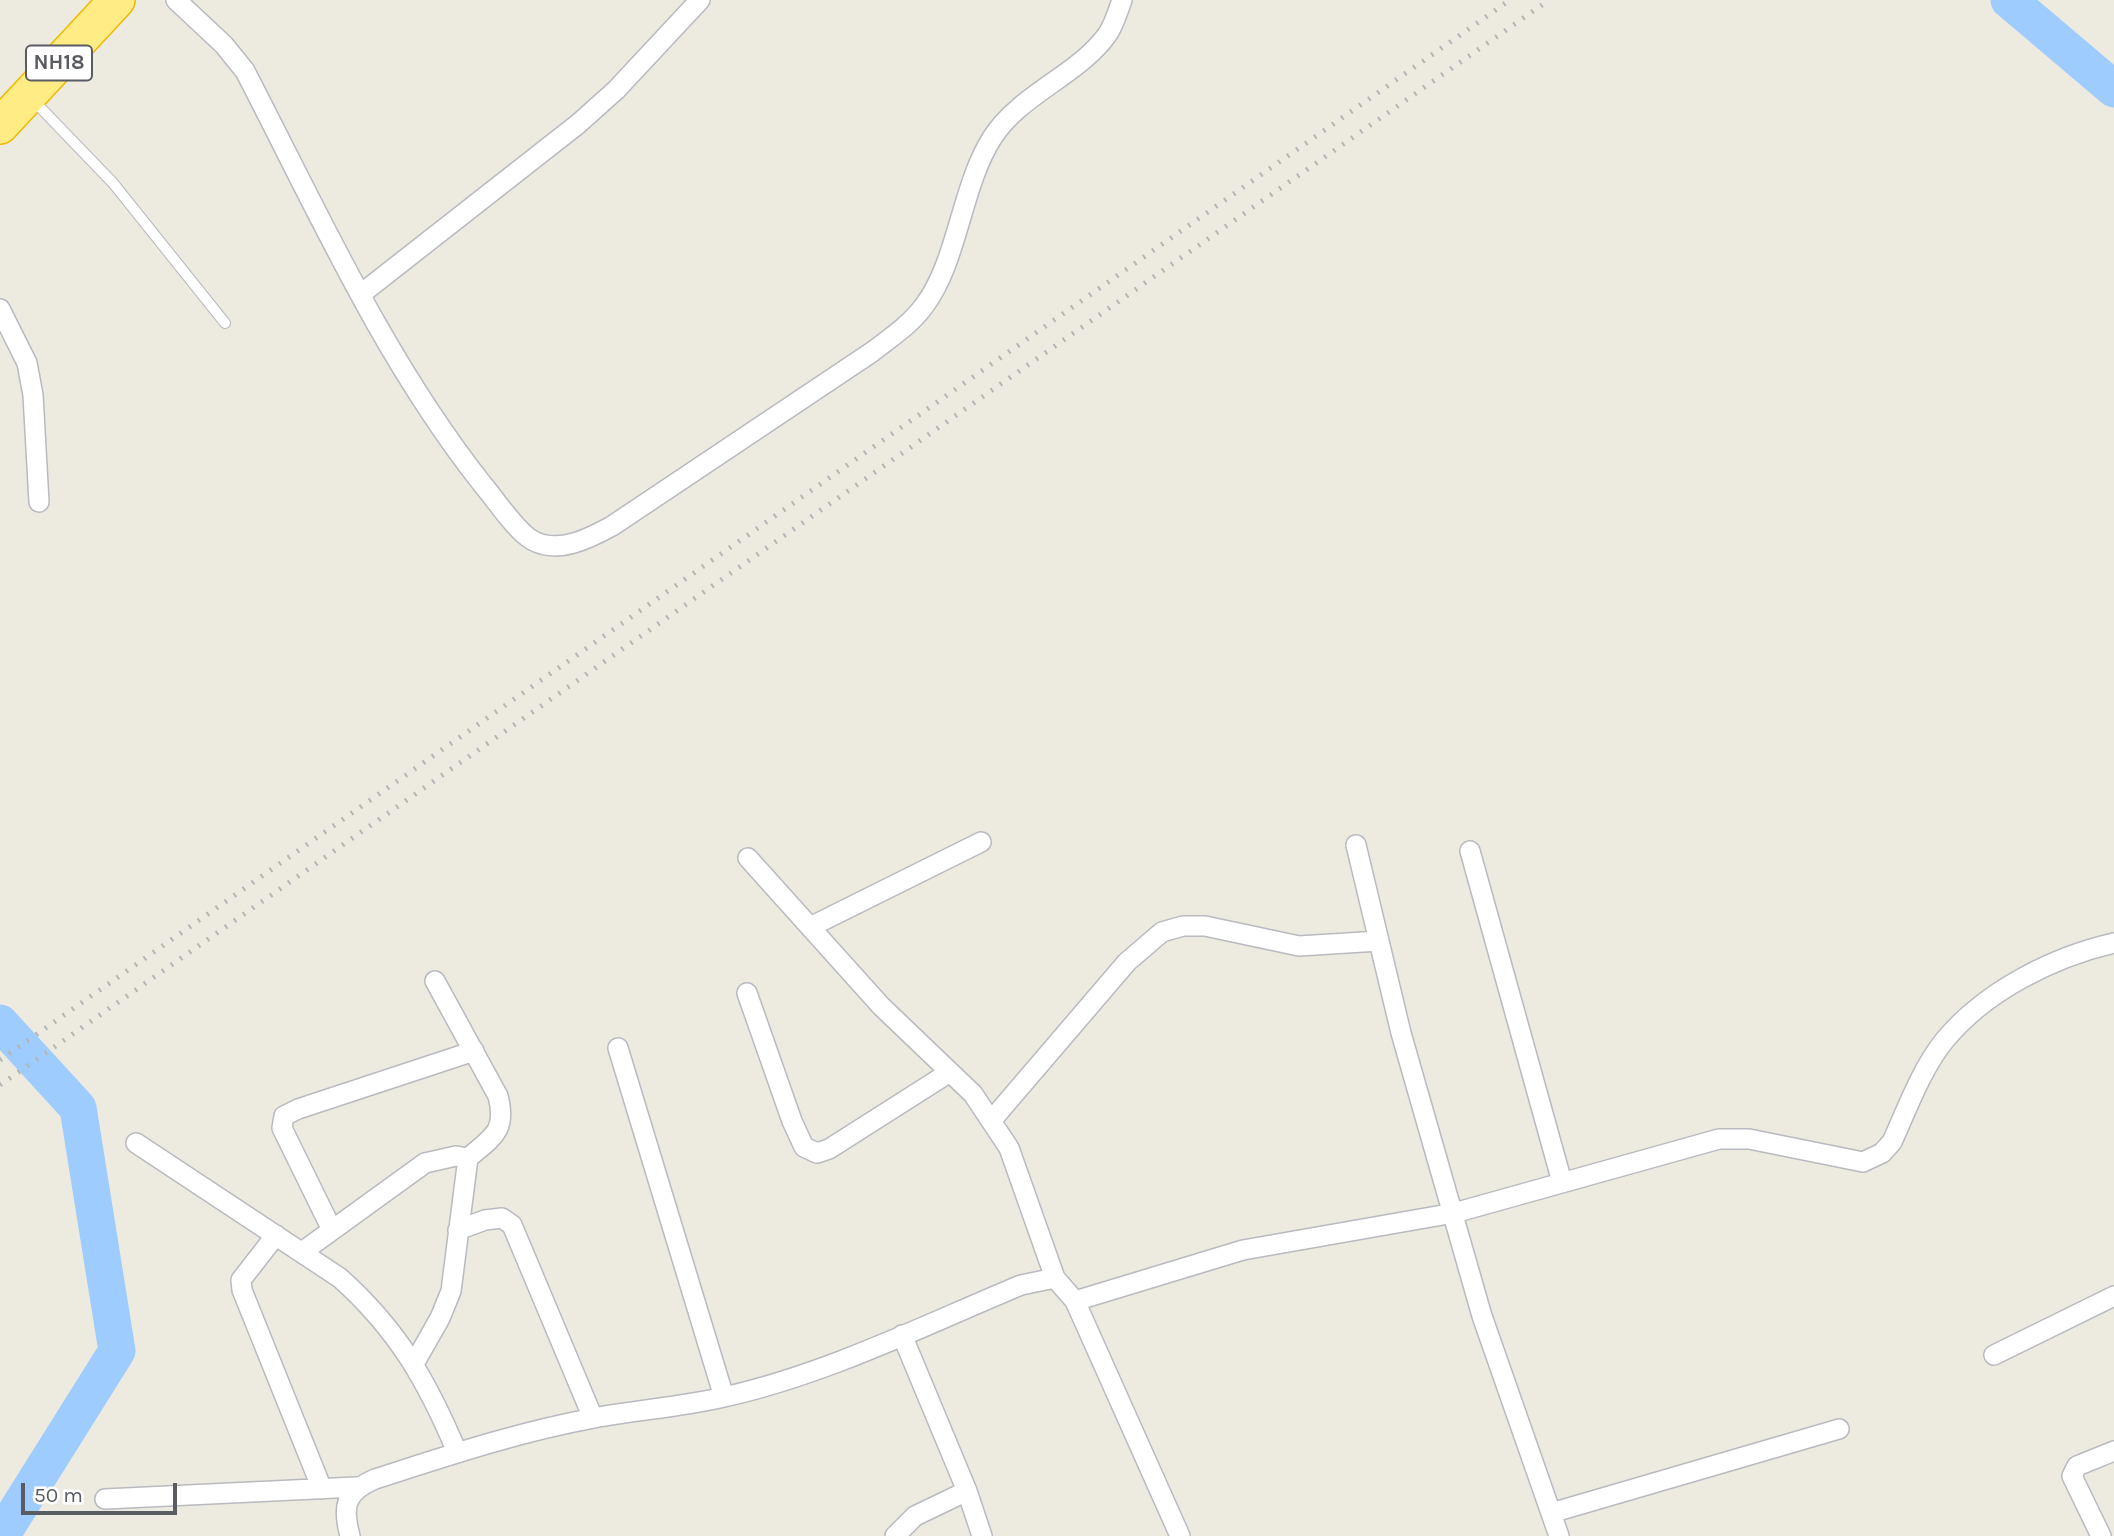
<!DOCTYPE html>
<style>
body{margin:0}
#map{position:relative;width:2114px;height:1536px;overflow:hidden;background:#edebe0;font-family:Karla,sans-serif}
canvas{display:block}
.scale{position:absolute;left:21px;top:1483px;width:156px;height:32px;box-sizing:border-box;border:4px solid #595c62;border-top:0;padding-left:9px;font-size:21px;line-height:24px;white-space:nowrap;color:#595c62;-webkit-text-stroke:5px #fff;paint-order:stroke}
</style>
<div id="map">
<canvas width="2114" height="1536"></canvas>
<div class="scale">50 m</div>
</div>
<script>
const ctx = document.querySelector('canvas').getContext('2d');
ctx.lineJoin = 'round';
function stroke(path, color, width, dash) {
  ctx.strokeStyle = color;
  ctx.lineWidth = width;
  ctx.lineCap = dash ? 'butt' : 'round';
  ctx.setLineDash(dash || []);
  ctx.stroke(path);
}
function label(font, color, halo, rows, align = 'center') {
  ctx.font = font + ' Karla,sans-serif';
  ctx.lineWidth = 6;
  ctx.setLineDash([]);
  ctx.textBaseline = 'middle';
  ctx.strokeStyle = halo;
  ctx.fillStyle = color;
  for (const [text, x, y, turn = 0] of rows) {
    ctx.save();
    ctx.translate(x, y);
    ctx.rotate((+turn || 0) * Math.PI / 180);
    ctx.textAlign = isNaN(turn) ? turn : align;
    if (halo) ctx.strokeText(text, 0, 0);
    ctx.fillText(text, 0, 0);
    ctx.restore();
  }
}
stroke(new Path2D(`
 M2009 0 2114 89
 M0 1023 78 1108 117 1351 1 1536`), '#9eccff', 37);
const lane = new Path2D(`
 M34 101 113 183 225 323`);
const street = new Path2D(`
 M176 0 224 45 245 71C318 212 384 360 483 485 496 500 516 531 532 540 558 555 590 538 612 526L872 352C890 338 910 325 924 306 958 261 961 187 992 138 1020 94 1077 76 1107 35 1114 25 1118 11 1122 0
 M361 294 578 124 616 90 700 0
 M0 309 27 363 33 395 39 502
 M1356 845 1401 1033 1482 1316 1559 1536
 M1470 851 1562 1182
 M748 858 881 1006 973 1094 1009 1148 1055 1278
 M810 927 981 842
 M747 993 792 1121 804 1147 817 1153 829 1149 950 1072
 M618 1048 724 1397
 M991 1121 1127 962 1162 932 1183 926H1205L1299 946 1379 941
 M136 1143 340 1278C398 1330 427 1381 457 1452
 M332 1230 282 1128 284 1116 298 1109 474 1051
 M458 1230 485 1220 502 1218 512 1225 593 1418
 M276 1235 241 1280 242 1290 322 1489
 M302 1252 425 1163 456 1156 468 1158
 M1075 1301 1243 1250 1454 1213 1719 1139H1749L1863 1162 1882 1153 1892 1142C1907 1109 1921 1070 1944 1041 1985 991 2053 957 2114 943
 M902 1335 967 1491 982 1536
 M1994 1355 2114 1296
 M415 1362 440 1318 451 1291 468 1158C493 1137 507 1131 498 1096L435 981
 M105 1499 356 1487
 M1551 1513 1839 1429
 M350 1536C342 1506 345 1492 375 1479 447 1456 518 1432 594 1418 637 1410 681 1407 724 1397 827 1374 925 1325 1021 1285L1055 1278 1075 1301 1180 1536
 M895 1536 915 1516 967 1491
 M2101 1536 2072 1476 2077 1466 2114 1451`);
const highway = new Path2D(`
 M0 126 117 0`);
stroke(lane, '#b8bac0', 12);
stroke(street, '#b8bac0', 22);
stroke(highway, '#edba00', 38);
stroke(lane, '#fff', 10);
stroke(street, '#fff', 19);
stroke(highway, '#ffec85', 35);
stroke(new Path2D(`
 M0 1060 1510 0
 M0 1085 1549 0`), '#b4b5b5', 5, [2, 9]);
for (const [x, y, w] of [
 [59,63,66]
]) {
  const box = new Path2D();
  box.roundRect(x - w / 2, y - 17.5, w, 35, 5);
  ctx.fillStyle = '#fff';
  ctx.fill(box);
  stroke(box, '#595c62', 2);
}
label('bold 21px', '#595c62', null, [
 ["NH18",59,63]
]);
</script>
